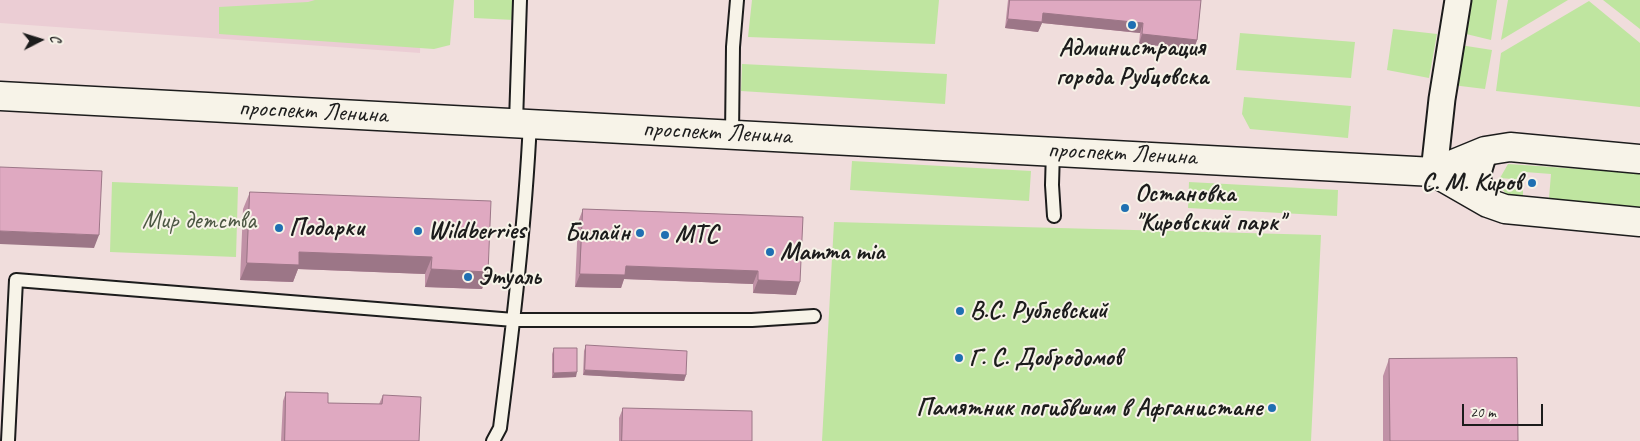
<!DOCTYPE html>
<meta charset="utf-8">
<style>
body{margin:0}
#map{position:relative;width:1640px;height:441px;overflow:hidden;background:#f0dddc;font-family:Caveat,sans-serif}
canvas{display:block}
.north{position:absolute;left:15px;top:15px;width:50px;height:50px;-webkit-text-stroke:4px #f7f3e8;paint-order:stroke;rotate:85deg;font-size:14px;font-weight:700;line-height:20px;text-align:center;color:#1c1c1c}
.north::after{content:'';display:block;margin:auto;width:18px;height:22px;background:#1c1c1c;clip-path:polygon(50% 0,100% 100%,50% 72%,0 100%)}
.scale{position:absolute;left:1462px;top:404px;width:81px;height:22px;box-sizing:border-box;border:2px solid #1c1c1c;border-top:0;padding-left:6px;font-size:15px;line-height:18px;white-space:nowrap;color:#1c1c1c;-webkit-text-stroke:4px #f7f3e8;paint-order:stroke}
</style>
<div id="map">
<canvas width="1640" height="441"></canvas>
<div class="north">С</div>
<div class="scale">20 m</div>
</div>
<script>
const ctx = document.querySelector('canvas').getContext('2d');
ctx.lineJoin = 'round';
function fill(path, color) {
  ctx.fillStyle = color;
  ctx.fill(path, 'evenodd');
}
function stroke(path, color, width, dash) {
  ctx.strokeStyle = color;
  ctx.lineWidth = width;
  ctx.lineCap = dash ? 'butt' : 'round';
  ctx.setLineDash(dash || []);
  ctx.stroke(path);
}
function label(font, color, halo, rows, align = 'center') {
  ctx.font = font + ' Caveat,sans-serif';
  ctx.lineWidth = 4;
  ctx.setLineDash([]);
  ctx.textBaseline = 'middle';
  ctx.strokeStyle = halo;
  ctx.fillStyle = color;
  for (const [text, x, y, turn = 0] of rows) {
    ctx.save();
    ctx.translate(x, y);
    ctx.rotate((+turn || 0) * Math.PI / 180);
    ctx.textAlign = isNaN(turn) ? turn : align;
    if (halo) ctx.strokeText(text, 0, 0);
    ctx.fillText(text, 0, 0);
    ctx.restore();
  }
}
fill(new Path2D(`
 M0 0H422L420 53 0 23Z`), '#ebcdd4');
fill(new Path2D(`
 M315 0H454L450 45 434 49 219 34V7L308 2Z
 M474 0H515L514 20 474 18Z
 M752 0H939L935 44 748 37Z
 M1468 0H1497L1491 40 1462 33Z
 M1508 0H1568L1501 40Z
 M1603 0H1640V29Z
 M1589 1 1640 43V107L1496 91 1501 53Z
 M1393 29 1437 34 1429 78 1387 70Z
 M1240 33 1355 42 1351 78 1236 70Z
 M1460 45 1492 50 1485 89 1452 85Z
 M742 64 947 74 945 104 741 91Z
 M1244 97 1351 106 1348 138 1250 129 1242 114Z
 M852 161 1031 171 1029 201 850 190Z
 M1508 164 1640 173V215L1515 203 1499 186 1523 187V196L1549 198 1551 174 1525 172 1523 180 1500 178Z
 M112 182 238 187 236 257 110 252Z
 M1189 182 1338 190 1337 216 1188 208Z
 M834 222 1321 235 1311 441H822Z`), '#bfe5a0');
const service = new Path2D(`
 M516 122 520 0
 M732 135 733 47 737 0
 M1053 150 1052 185 1054 216
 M8 441 16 280 514 320H752L814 316
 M493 441 500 428C513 326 525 225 530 122`);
const minor = new Path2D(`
 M1485 151C1476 177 1474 178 1488 203
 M1434 172 1442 99 1458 0`);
const secondary = new Path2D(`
 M0 96C478 120 956 145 1434 172L1485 151 1510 147 1640 159
 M1434 172 1488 203 1505 209 1640 222`);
stroke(service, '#1c1c1c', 16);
stroke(minor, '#1c1c1c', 29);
stroke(secondary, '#1c1c1c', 31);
stroke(service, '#f7f3e8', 12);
stroke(minor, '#f7f3e8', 25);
stroke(secondary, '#f7f3e8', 28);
fill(new Path2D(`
 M1008 0H1201L1197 40 1194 49 1139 44 1140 33 1042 23 1038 32 1005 28Z
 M250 192 488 272 482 289 425 287V274L298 269 293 282 240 280 243 209Z
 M583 209 803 217 796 295 753 293V284L624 279 621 288 575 287 578 222Z
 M586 345 686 375 684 381 583 375 584 351Z
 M554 348 576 377 552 378V354Z
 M1389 359 1518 441H1383V376Z
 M286 392 328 403 379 404 383 395 419 441H281L283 401Z
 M623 408 752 441H619V418Z`), '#c091a6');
fill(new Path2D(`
 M1043 13 1143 23 1140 33 1042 23 1038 32 1005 28 1008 19Z
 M1142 34 1197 40 1194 49 1139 44Z
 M0 231 99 235 94 248 0 244Z
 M299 252 432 257 425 274 298 269 293 282 240 280 247 263Z
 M626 266 758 271 753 284 624 279 621 288 575 287 580 274Z
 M431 269 488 272 482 289 425 287Z
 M758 280 800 282 796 295 753 293Z
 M585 370 686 375 684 381 583 375Z
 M577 372 576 377 552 378 554 373Z`), '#9c7687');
const building = new Path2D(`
 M1010 0H1201L1197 40 1142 34 1143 23 1043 13 1042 22 1008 19Z
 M0 167 102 171 99 235 0 231Z
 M250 192 491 201 488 272 431 269 432 257 299 252V265L247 263Z
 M583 209 803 217 800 282 758 280V271L626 266 625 275 580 274Z
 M586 345 687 351 686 375 585 370Z
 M554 348H577V372L554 373Z
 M1517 358 1518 441H1390L1389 359Z
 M286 392 328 393V403L382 404 383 395 421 397 419 441H285Z
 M623 408 752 411V441H622Z`);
fill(building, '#dfa9c1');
stroke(building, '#9c7687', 1);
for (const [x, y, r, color] of [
 [1132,25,5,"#1f6fb2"],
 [1532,183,5,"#1f6fb2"],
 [1125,208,5,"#1f6fb2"],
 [279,228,5,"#1f6fb2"],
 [418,231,5,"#1f6fb2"],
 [640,233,5,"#1f6fb2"],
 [665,235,5,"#1f6fb2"],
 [770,252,5,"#1f6fb2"],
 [468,277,5,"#1f6fb2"],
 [960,311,5,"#1f6fb2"],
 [959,358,5,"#1f6fb2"],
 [1272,408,5,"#1f6fb2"]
]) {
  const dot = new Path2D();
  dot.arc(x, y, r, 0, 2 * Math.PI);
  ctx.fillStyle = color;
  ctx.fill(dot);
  stroke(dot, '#f7f3e8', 2);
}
label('bold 25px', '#1c1c1c', '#f7f3e8', [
 ["Администрация",1132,48,"center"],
 ["города Рубцовска",1132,77,"center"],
 ["С. М. Киров",1522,183,"right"],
 ["Остановка",1135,194],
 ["\"Кировский парк\"",1135,223],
 ["Подарки",289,228],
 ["Wildberries",428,231],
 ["Билайн",630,233,"right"],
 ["МТС",675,235],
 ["Mamma mia",780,252],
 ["Этуаль",478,277],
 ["В.С. Рублевский",970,311],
 ["Г. С. Добродомов",969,358],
 ["Памятник погибвшим в Афганистане",1262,408,"right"]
], 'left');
label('25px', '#1c1c1c', '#f7f3e8', [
 ["проспект Ленина",313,112,3],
 ["проспект Ленина",717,133,3],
 ["проспект Ленина",1122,154,3]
]);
label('25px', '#4d5844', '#f7f3e8', [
 ["Мир детства",199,221]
]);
</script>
